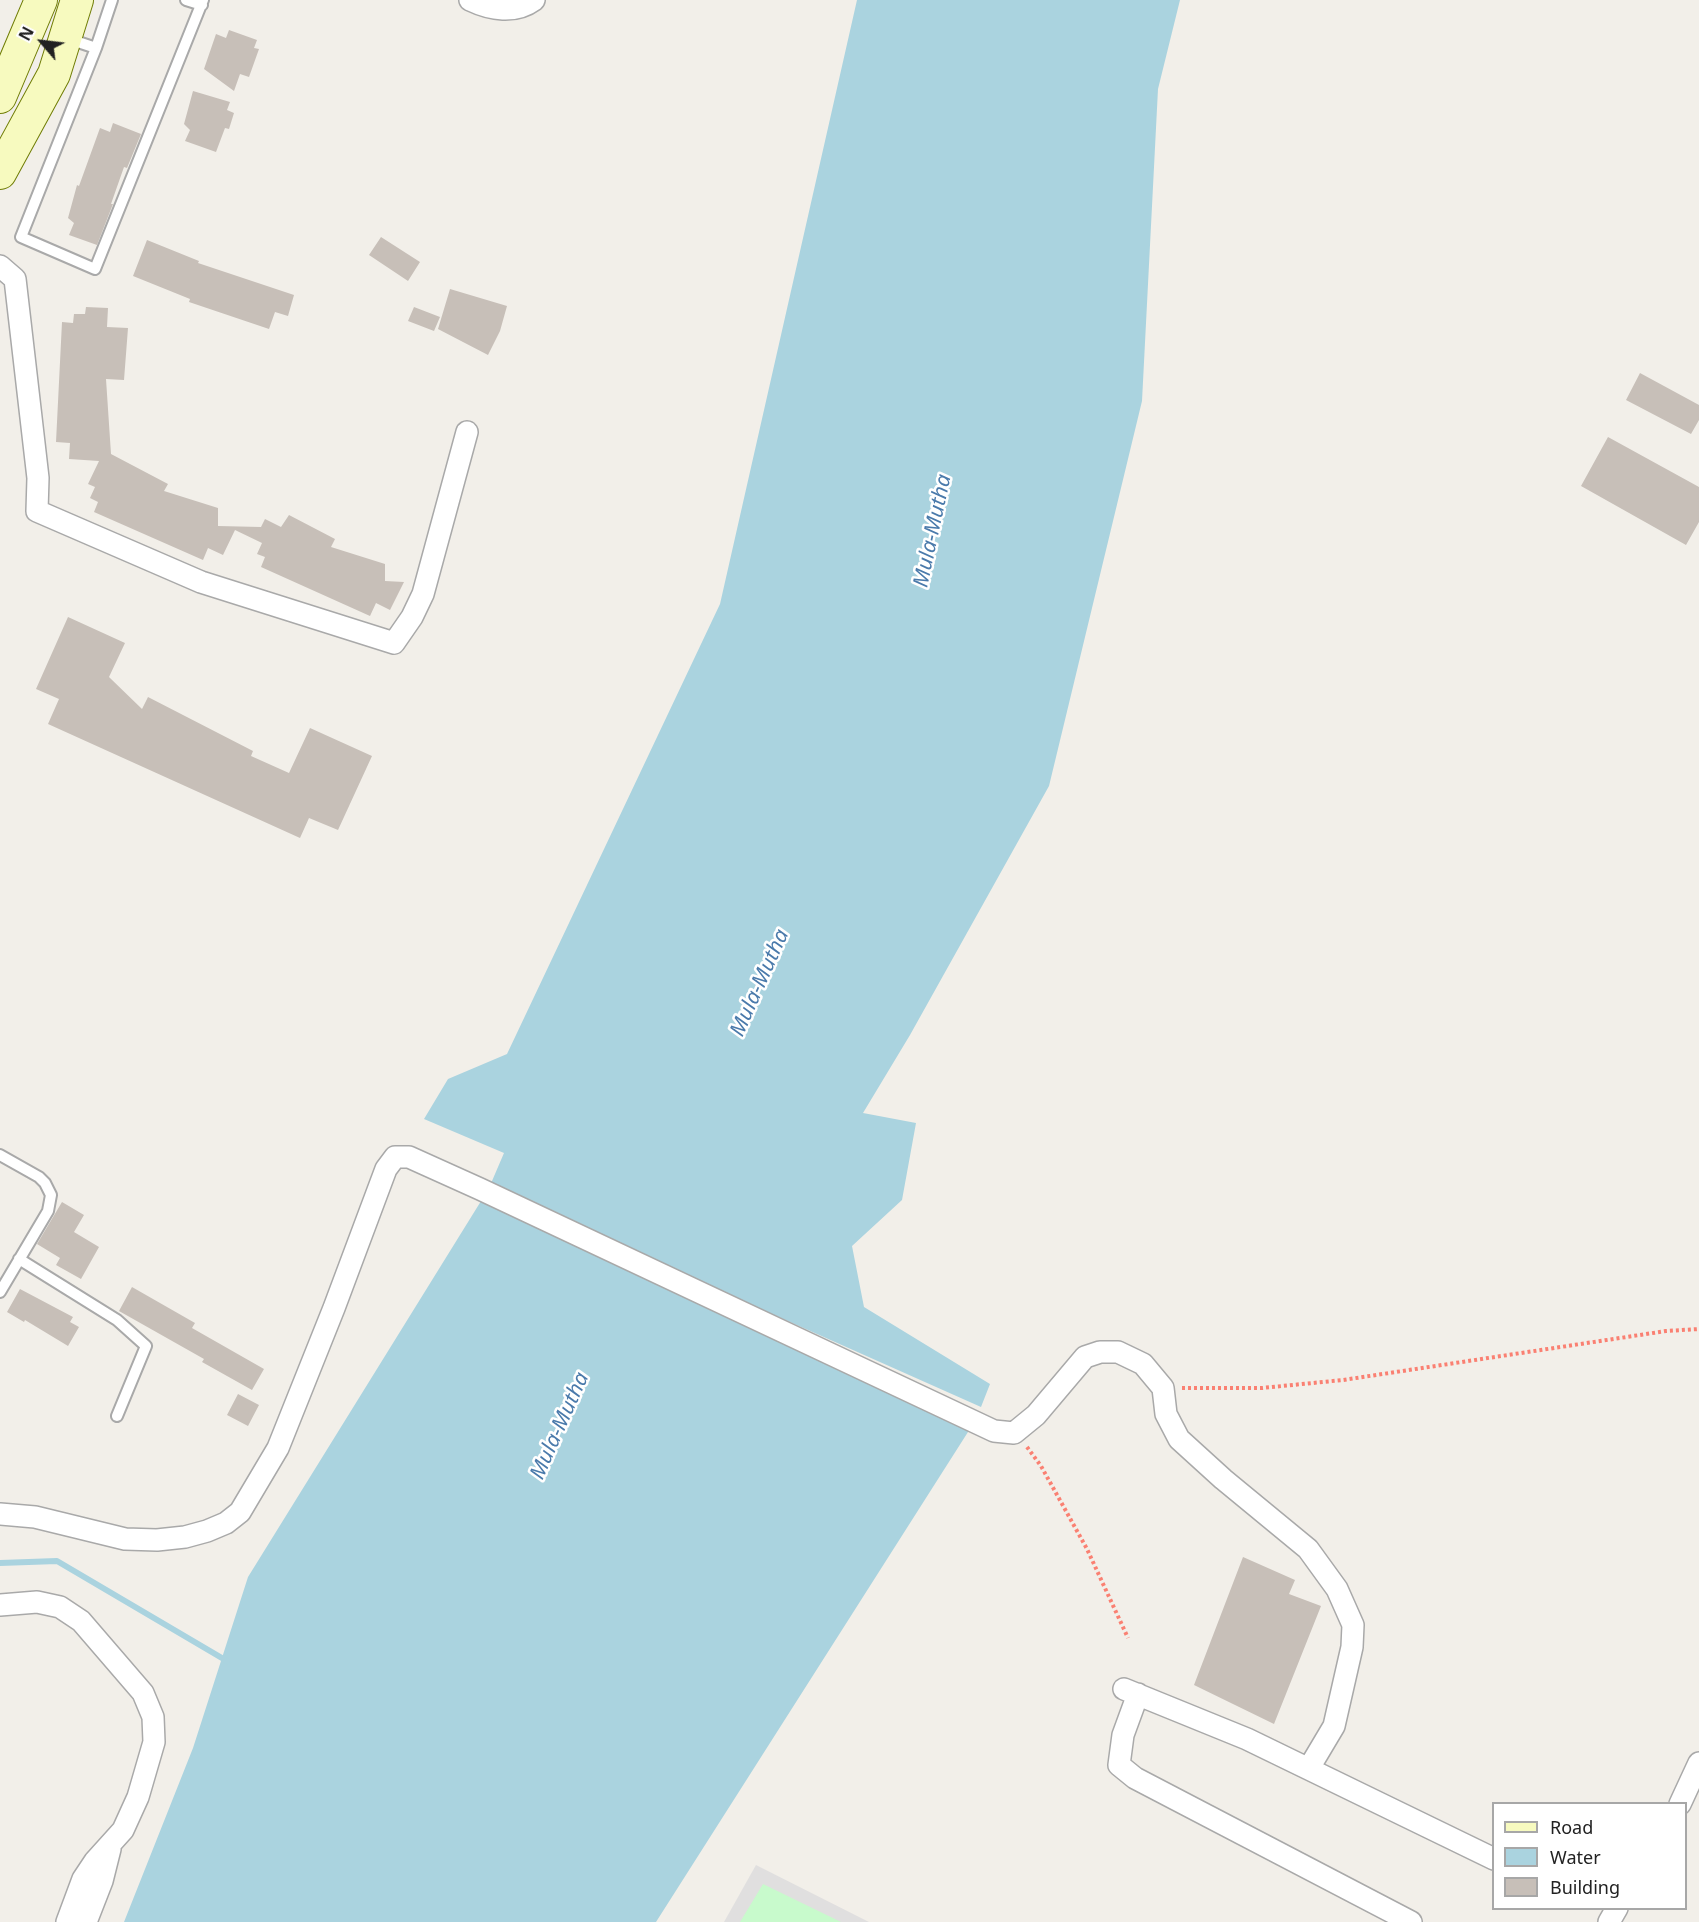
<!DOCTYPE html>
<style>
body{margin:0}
#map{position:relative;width:1699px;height:1922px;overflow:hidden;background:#f2efe9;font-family:"Noto Sans",sans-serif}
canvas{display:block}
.legend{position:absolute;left:1492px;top:1802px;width:195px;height:108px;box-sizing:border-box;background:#fff;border:2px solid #a7a7a7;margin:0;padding:8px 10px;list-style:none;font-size:18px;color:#222}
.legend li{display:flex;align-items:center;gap:12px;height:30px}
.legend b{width:30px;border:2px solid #a7a7a7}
.north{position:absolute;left:12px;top:12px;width:60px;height:60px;-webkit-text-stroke:4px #fff;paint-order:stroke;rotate:298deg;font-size:16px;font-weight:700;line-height:24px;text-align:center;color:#222}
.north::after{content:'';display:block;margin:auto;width:21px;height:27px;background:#222;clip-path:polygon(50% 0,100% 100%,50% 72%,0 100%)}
</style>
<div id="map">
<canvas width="1699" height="1922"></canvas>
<ul class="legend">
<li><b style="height:8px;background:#f7fabf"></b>Road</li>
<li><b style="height:16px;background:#aad3df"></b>Water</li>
<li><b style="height:16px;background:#c7bfb8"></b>Building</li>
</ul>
<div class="north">N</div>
</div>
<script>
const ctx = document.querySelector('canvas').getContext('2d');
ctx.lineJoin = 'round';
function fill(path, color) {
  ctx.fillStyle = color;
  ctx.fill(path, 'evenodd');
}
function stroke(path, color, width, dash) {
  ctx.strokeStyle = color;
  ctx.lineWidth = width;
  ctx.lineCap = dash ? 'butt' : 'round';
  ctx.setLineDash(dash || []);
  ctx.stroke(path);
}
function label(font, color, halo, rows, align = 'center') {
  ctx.font = font + ' "Noto Sans",sans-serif';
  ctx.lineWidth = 5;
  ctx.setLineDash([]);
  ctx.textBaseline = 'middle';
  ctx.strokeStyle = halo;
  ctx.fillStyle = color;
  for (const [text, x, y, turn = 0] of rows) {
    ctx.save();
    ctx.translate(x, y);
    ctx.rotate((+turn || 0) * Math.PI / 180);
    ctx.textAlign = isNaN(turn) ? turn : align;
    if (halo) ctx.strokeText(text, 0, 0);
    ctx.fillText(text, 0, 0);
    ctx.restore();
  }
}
fill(new Path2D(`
 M756 1865 869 1922H724Z`), '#e0dfdf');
fill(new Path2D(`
 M763 1884 841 1922H740Z`), '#c8facc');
fill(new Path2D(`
 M857 0H1180L1158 89 1142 401 1049 786 910 1035 863 1113 916 1123 902 1200 852 1246 864 1307 990 1384 981 1407 489 1188 504 1153 424 1119 448 1079 507 1054 720 604Z
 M486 1193 975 1421 656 1922H124L193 1748 248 1577Z`), '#aad3df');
stroke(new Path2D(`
 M0 1563 57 1561 227 1661`), '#aad3df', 6);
fill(new Path2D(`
 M229 30 257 40 254 48 259 49 249 77 240 74 234 91 204 69 216 34 226 38Z
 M193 91 230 102 227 110 234 113 229 129 225 128 216 152 185 141 190 130 184 124Z
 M113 123 141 134 127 168 124 167 111 204H113L97 245 69 235 74 223 68 218 77 185 79 186 100 128 110 132Z
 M381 237 420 262 408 281 369 255Z
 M147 240 199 261 198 263 294 295 288 316 275 312 269 329 189 302 190 299 133 276Z
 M450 289 507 306 500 331 488 355 438 329Z
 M86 307 108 308 107 327 128 328 124 380 106 379 111 454 168 484 164 491 218 508V526L261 527 265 519 281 527 289 515 335 539 331 547 385 564V581L404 582 390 610 376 603 370 616 261 567 265 557 257 554 262 543 235 530 223 555 208 548 203 560 94 512 98 502 90 498 95 487 88 484 99 461 69 459 70 443 56 442 62 322 73 323 74 314H85Z
 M414 307 440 317 434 331 408 321Z
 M1640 373 1699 405V420L1691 434 1626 400Z
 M1608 437 1699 487V522L1686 545 1581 486Z
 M68 617 125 643 109 677 142 709 148 697 253 751 251 756 289 773 310 728 372 756 338 830 309 818 300 838 48 724 59 699 36 689Z
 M62 1202 84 1215 74 1232 99 1247 81 1279 56 1265 60 1258 37 1244Z
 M132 1287 195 1323 192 1328 264 1369 252 1390 202 1362 204 1359 119 1311Z
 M20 1289 73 1317 70 1322 79 1327 68 1346 25 1320 24 1322 7 1312Z
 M238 1394 259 1405 248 1426 227 1415Z
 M1243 1557 1295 1580 1289 1594 1321 1606 1274 1724 1194 1685Z`), '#c7bfb8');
const service = new Path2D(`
 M112 0 96 48 21 237 95 269 203 0
 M186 0 202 5
 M69 39 96 48
 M0 1155 39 1177 45 1183 51 1195 48 1211 0 1292
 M19 1259 117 1320 146 1346 117 1416`);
const minor = new Path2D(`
 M470 0C491 10 515 14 534 0
 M0 266 15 279 38 478 37 511 201 582 394 643 412 617 423 594 467 432
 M0 1514 35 1517 125 1539 157 1540 185 1537 207 1531 226 1523 240 1512 278 1448 334 1308 386 1169 395 1157H409L480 1189 994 1431 1014 1433 1036 1415 1085 1357 1100 1352H1118L1143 1364 1163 1388 1166 1414 1179 1439 1223 1479 1308 1549 1337 1589 1353 1625 1352 1647 1334 1726 1309 1768
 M0 1605 37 1602 60 1607 81 1621 143 1693 153 1717 154 1742 138 1797 123 1830 95 1861 83 1879 67 1922
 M1124 1689 1247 1739 1494 1859
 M1138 1694 1123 1735 1119 1765 1135 1778 1411 1922
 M1680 1804 1699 1763
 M86 1922 102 1881 110 1849
 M1609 1922 1617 1908`);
const secondary = new Path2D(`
 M0 97 41 0
 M0 173 54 74 77 0`);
stroke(service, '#a9a9a9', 14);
stroke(minor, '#a9a9a9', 24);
stroke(secondary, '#707d05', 34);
stroke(new Path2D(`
 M1182 1388H1262L1343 1380 1666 1331 1699 1329
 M1027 1447 1041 1466 1087 1549 1128 1638`), '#fa8072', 4, [3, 3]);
stroke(service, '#fff', 10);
stroke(minor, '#fff', 21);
stroke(secondary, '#f7fabf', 32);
label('italic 21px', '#4a7aab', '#fff', [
 ["Mula-Mutha",933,531,-78],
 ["Mula-Mutha",760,983,-66],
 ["Mula-Mutha",560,1426,-66]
]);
</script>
